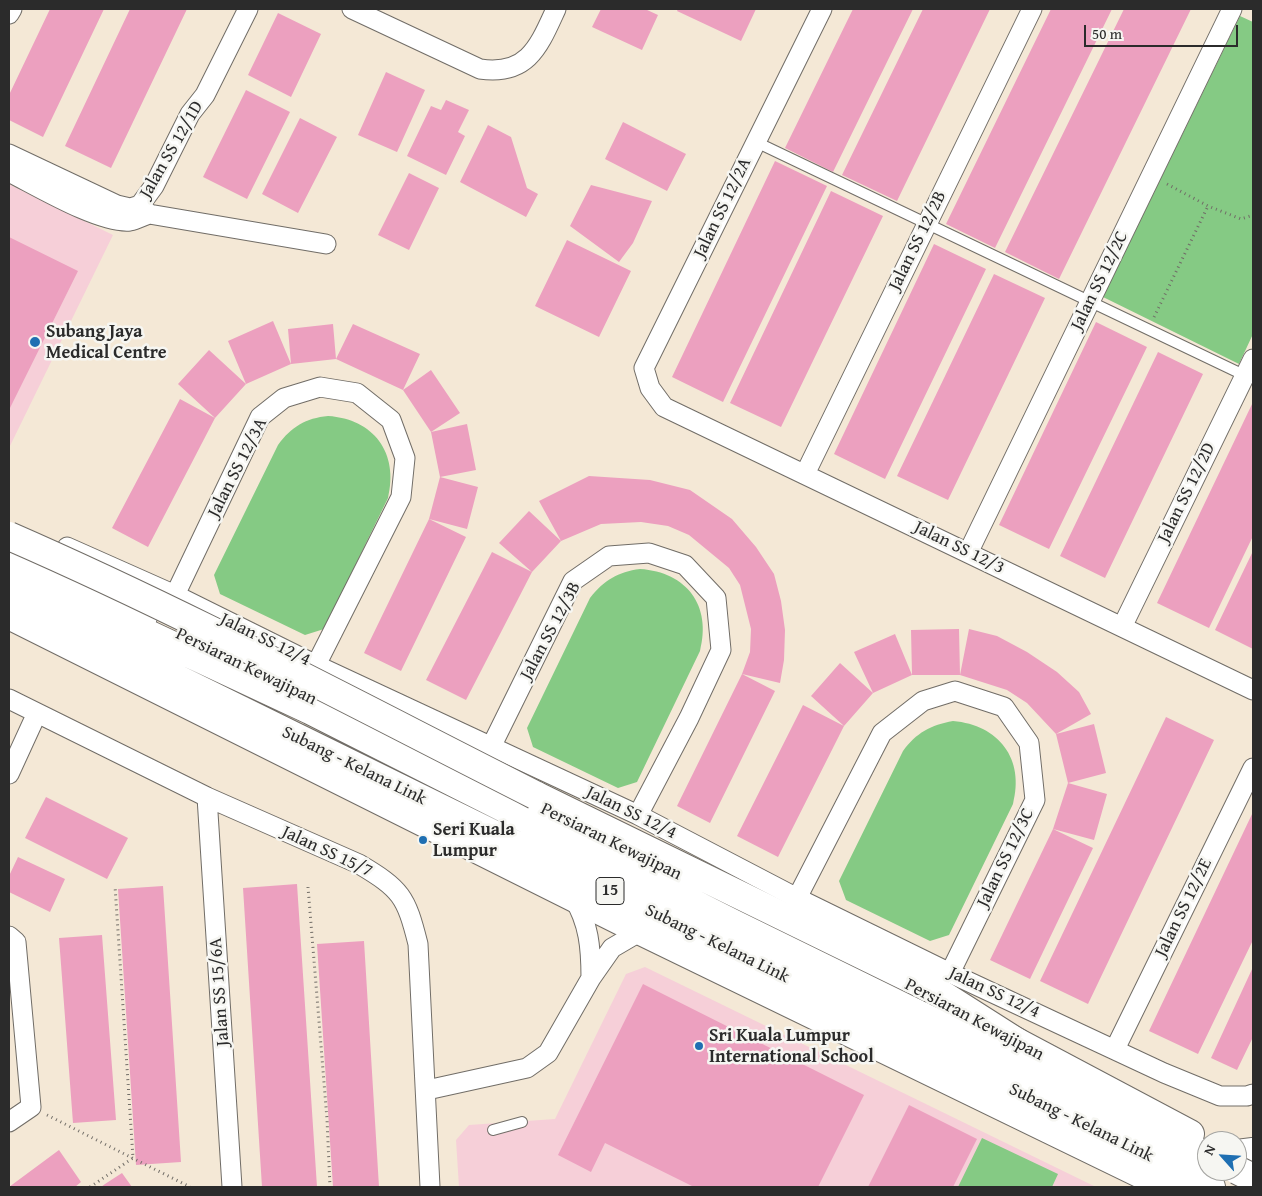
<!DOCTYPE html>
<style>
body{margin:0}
#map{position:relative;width:1262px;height:1196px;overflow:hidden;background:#f4e8d6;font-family:"Gentium Book Plus",serif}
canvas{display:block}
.frame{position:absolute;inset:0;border:10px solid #2b2b2b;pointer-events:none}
.north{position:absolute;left:1197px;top:1131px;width:50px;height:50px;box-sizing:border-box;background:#f6f6f2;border:1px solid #a5a5a2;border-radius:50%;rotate:296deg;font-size:14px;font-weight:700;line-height:20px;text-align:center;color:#2b2b2b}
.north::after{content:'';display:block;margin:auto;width:18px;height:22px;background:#1f6fb2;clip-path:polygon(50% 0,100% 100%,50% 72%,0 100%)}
.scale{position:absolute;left:1084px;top:25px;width:154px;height:22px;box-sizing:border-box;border:2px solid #2b2b2b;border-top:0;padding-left:6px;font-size:15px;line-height:18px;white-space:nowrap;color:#2b2b2b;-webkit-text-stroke:4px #f6f6f2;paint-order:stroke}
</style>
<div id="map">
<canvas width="1262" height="1196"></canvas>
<div class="frame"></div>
<div class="north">N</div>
<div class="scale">50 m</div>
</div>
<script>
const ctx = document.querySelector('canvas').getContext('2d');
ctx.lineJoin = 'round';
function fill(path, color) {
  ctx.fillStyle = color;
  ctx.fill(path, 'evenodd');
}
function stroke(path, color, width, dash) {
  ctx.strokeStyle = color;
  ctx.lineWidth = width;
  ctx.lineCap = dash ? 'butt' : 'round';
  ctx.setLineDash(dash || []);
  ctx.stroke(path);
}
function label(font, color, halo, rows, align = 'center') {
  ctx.font = font + ' "Gentium Book Plus",serif';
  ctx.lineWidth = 5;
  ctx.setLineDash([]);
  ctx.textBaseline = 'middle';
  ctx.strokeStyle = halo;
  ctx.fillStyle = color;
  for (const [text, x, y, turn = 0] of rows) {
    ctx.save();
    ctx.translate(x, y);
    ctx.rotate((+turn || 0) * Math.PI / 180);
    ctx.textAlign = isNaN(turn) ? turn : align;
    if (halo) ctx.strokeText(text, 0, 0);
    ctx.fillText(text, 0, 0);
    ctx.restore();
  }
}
fill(new Path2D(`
 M9 184 113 235 9 448Z
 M645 967 1096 1187H459L456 1140 469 1125 555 1119 626 974Z`), '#f6cfd8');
fill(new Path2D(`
 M1240 16 1253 22V334L1239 364 1103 297Z
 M328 416C374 419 399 453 388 498L324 629 305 635 220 594 214 575 278 445C291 427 306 418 328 416Z
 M640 569C687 572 712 606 700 651L637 782 618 788 533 747 527 728 590 598C604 580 618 572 640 569Z
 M953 721C999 725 1025 759 1013 804L949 935 930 941 846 900 839 881 903 751C916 733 931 725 953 721Z
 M982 1138 1058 1174 1052 1187H958Z`), '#85ca84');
fill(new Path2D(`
 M50 9H104L43 137 9 120V95Z
 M130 9H187L111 168 65 146Z
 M601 9H645L658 15 642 50 592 27Z
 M678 9H756L741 41 677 11Z
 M853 9H913L833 172 785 148Z
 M923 9H990L897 201 842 175Z
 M1051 9H1112L995 248 946 224Z
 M1124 9H1191L1059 279 1005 252Z
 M278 13 321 34 291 97 248 75Z
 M386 72 425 90 397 152 358 135Z
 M246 90 290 112 247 199 203 177Z
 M446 100 469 110 458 132 465 136 446 175 407 156 431 106 441 110Z
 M300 118 337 137 298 213 262 194Z
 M623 122 686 154 667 191 605 159Z
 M488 125 511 137 527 188 538 194 526 217 460 182Z
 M775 161 827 186 723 402 672 377Z
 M409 173 439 188 409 250 378 235Z
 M591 185 652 201 633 243 619 262 570 226Z
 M831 191 883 216 781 427 730 403Z
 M9 237 78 271 9 410Z
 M567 240 631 271 599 337 535 306Z
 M934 244 986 269 885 479 834 454Z
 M994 274 1045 298 948 500 897 476Z
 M273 321 291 364 288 329 333 324 336 359 291 364 246 384 228 341Z
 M1096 322 1147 347 1049 549 999 525Z
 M353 324 420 354 403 390 431 370 460 413 431 432 403 390 336 359Z
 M209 350 246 384 215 418 178 384Z
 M1158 352 1203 374 1105 578 1060 556Z
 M180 399 215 418 148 547 112 528Z
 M1253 402V536L1209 628 1157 603Z
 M467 424 476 470 440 477 478 487 467 529 429 519 466 537 401 671 364 653 429 519 440 477 431 432Z
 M589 476 650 480 690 490 732 519 756 547 774 574 781 601 785 630 784 660 780 683 742 674 775 691 710 823 677 806 742 674 750 652 751 629 740 585 729 568 689 535 668 526 641 522 601 524 561 541 532 572 466 700 426 680 492 552 532 572 499 543 529 511 561 541 539 501Z
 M1253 551V649L1215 630Z
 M959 629 960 675H912L911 630Z
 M969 629 997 636 1027 652 1057 672 1079 692 1091 714 1056 734 1094 724 1106 773 1068 783 1056 734 1027 703 1007 690 960 675Z
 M895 634 912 675 873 693 844 726 811 696 840 663 873 693 854 652Z
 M803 705 844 726 778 857 737 836Z
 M1166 717 1214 740 1088 1004 1040 981Z
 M1068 783 1107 794 1094 840 1053 829 1093 848 1030 979 990 960 1053 829Z
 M46 797 128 838 107 879 25 838Z
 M1253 812V940L1198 1054 1149 1031Z
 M18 857 65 879 50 912 9 892V876Z
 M297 884 317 1187H262L243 888Z
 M163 886 181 1162 136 1165 118 889Z
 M102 935 116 1120 73 1123 59 938Z
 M364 941 379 1187H333L317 944Z
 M1253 967V1037L1237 1070 1211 1058Z
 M643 984 864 1095 818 1187H694L605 1143 591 1172 558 1155Z
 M909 1105 977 1139 953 1187H868Z
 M59 1150 81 1182 75 1187H9Z
 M122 1173 132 1187H101L105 1184Z`), '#eca0bf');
const lane = new Path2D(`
 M756 142 1248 377
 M493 1130 522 1122`);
const street = new Path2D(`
 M352 9 480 69C528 76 539 46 556 9
 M822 9 644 368 650 388 664 407 1253 690
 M9 14 12 9
 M9 154 117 205 130 208 140 205
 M9 172C37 186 100 224 130 221 136 220 143 216 149 214
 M140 205 154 186 190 114 205 95 248 9
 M140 205 149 214 326 244
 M805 474 1032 9
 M67 547 175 595 316 665 638 815 797 898 950 973 1164 1073 1220 1096H1247L1253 1094
 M968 553 1232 9
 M175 595 260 417 284 398 320 387 357 393 391 420 405 458 401 497 316 665
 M1122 627 1253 359
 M9 699 207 797 359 864C401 889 406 896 418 944L430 1187
 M492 745 573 581 609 556 649 553 685 565 716 598 721 650 689 718 638 815
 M9 774 37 713
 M207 797 232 1187
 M573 897C589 923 591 948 591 978
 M797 898 882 733 923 701 955 691 1004 707 1029 743 1035 800 950 973
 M9 936 16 942 31 1107 9 1122
 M1115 1049 1253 768
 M427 1090 527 1068 548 1053 591 978 612 948 641 931`);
const secondary = new Path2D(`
 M9 552 143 617
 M9 615 641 931 1168 1187
 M996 1031 1190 1134
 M1237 1154 1253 1152`);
const primary = new Path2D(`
 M9 569 310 710 734 924 1207 1156
 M9 596 1211 1187
 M535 795 938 992 1018 1043`);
stroke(lane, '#716d67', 12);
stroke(street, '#716d67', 21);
stroke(secondary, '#716d67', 30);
stroke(primary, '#716d67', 30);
stroke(new Path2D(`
 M1167 184 1208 206 1241 219 1253 215
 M1154 317 1208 206
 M308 887 327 1119 330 1187
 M47 1115 190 1187
 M90 1187 133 1158 115 886`), '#716d67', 3, [1, 4]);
stroke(lane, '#fff', 10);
stroke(street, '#fff', 19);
stroke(secondary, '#fff', 28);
stroke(primary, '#fff', 28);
const primaryBridge = new Path2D(`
 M9 536C188 614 361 707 535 795
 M1237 1170 1253 1178`);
stroke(primaryBridge, '#716d67', 30, []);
stroke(primaryBridge, '#fff', 28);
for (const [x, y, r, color] of [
 [35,342,6,"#1f6fb2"],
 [423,840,5,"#1f6fb2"],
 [699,1046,5,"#1f6fb2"]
]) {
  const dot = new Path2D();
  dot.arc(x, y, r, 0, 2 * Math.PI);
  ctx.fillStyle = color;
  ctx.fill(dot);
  stroke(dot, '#f6f6f2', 2);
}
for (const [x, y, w] of [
 [610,891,28]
]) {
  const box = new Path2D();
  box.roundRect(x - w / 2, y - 13.5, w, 27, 4);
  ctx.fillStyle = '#f6f6f2';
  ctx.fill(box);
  stroke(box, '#2b2b2b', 1);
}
label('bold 16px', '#2b2b2b', null, [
 ["15",610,891]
]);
label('18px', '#2b2b2b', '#f6f6f2', [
 ["Jalan SS 12/1D",172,150,-60],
 ["Jalan SS 12/2A",723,208,-64],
 ["Jalan SS 12/2B",918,241,-64],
 ["Jalan SS 12/2C",1100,281,-64],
 ["Jalan SS 12/3A",238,468,-63],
 ["Jalan SS 12/2D",1187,493,-64],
 ["Jalan SS 12/3",959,548,26],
 ["Jalan SS 12/3B",551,631,-62],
 ["Jalan SS 12/4",265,640,26],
 ["Persiaran Kewajipan",246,667,26],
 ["Subang - Kelana Link",354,766,26],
 ["Jalan SS 12/4",631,813,26],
 ["Persiaran Kewajipan",611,842,26],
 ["Jalan SS 15/7",327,852,25],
 ["Jalan SS 12/3C",1006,858,-64],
 ["Jalan SS 12/2E",1184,908,-64],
 ["Subang - Kelana Link",717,944,26],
 ["Jalan SS 15/6A",220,992,-94],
 ["Jalan SS 12/4",994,993,25],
 ["Persiaran Kewajipan",974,1020,28],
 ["Subang - Kelana Link",1081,1123,26]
]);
label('bold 18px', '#2b2b2b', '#f6f6f2', [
 ["Subang Jaya",46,332],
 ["Medical Centre",46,353],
 ["Seri Kuala",433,830],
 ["Lumpur",433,851],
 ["Sri Kuala Lumpur",709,1036],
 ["International School",709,1057]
], 'left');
</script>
